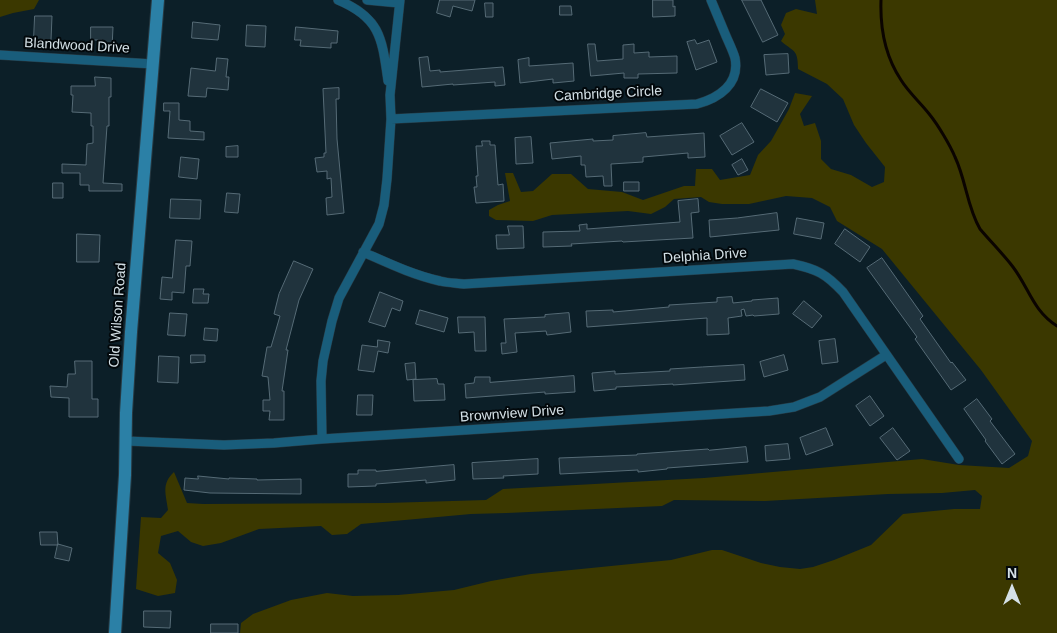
<!DOCTYPE html>
<style>
body{margin:0}
#map{position:relative;width:1057px;height:633px;overflow:hidden;background:#0c1f28;font-family:Arial,sans-serif}
canvas{display:block}
.north{position:absolute;left:987px;top:563px;width:50px;height:50px;-webkit-text-stroke:4px #02080b;paint-order:stroke;rotate:0deg;font-size:14px;font-weight:700;line-height:20px;text-align:center;color:#d4e0e6}
.north::after{content:'';display:block;margin:auto;width:18px;height:22px;background:#d4e0e6;clip-path:polygon(50% 0,100% 100%,50% 72%,0 100%)}
</style>
<div id="map">
<canvas width="1057" height="633"></canvas>
<div class="north">N</div>
</div>
<script>
const ctx = document.querySelector('canvas').getContext('2d');
ctx.lineJoin = 'round';
function fill(path, color) {
  ctx.fillStyle = color;
  ctx.fill(path, 'evenodd');
}
function stroke(path, color, width, dash) {
  ctx.strokeStyle = color;
  ctx.lineWidth = width;
  ctx.lineCap = dash ? 'butt' : 'round';
  ctx.setLineDash(dash || []);
  ctx.stroke(path);
}
function label(font, color, halo, rows, align = 'center') {
  ctx.font = font + ' Arial,sans-serif';
  ctx.lineWidth = 4;
  ctx.setLineDash([]);
  ctx.textBaseline = 'middle';
  ctx.strokeStyle = halo;
  ctx.fillStyle = color;
  for (const [text, x, y, turn = 0] of rows) {
    ctx.save();
    ctx.translate(x, y);
    ctx.rotate((+turn || 0) * Math.PI / 180);
    ctx.textAlign = isNaN(turn) ? turn : align;
    if (halo) ctx.strokeText(text, 0, 0);
    ctx.fillText(text, 0, 0);
    ctx.restore();
  }
}
fill(new Path2D(`
 M0 0H39L34 9 13 13 0 17Z
 M815 0H1057V633H240L241 623 253 614 291 600 327 593 353 596 398 595 454 590 491 581 531 574 671 560 712 550H722L761 563 780 567 800 569 813 567 834 560 871 545 903 514 954 509H980L982 496 975 490 942 493 888 494 765 501 674 500 662 506 507 513 471 514 361 524 347 534 332 535 321 526 259 529 221 543 203 546 191 542 178 531 161 536 158 553 170 563 177 580 175 593 158 596 136 589 141 517 161 518 168 510C166 494 161 484 174 472L187 503 203 504 386 503 486 500 503 489 704 478 922 459 959 465 1009 468 1028 456 1032 441 981 370 882 249 837 221 830 207 812 198 786 196 749 204H722L709 202 701 197 674 199 665 207 651 214 628 211 552 215 533 221 496 220 489 216V210L498 205 510 201 505 173H513L521 192 533 191 552 174H571L588 189 622 192 643 200 684 186H695L696 169H712L720 180 750 175 758 155 771 141 789 109 795 93 812 96 800 114 804 126 815 123 821 141V159L831 169 851 175 872 187 884 182 885 167 866 143 854 125 843 99 827 84 798 69C798 48 793 52 781 41L785 34 781 25 786 13 796 9 817 14Z`), '#3b3800');
stroke(new Path2D(`
 M881 0C880 28 885 56 901 80 909 93 921 103 930 115 938 125 950 145 955 157 966 180 967 207 980 229 991 242 1003 254 1013 267 1029 288 1033 311 1057 326`), '#0b0400', 3);
const building = new Path2D(`
 M440 0H475L472 11 453 6 450 17 437 13Z
 M653 0H673V7L675 6V16L653 17Z
 M742 0H761L778 35 763 42Z
 M485 3H493V17H486Z
 M560 6H571L572 15H560Z
 M35 16H52L51 40 34 39Z
 M193 22 220 25 218 40 192 38Z
 M247 25 266 26 265 47 246 46Z
 M91 27H113L112 48 102 47V40H91Z
 M296 27 338 31 337 43H331V48L300 46 301 40H295Z
 M695 40 697 44 709 40 717 62 696 70 687 42Z
 M588 44H595L597 61 623 59V45L634 44V53L649 52V57L677 56V73L638 74V78H624V73L591 76Z
 M788 54 789 73 766 75 764 55Z
 M428 57 430 71 440 70V72L503 67 505 85 495 86V82L453 85V84L422 87 419 58Z
 M217 58 228 59 226 77H229L228 90 207 88 206 97 188 96 191 68 215 71Z
 M529 58V66L573 63 574 81 553 83V79L520 83 518 60Z
 M95 77 111 78V97H109V126H107L103 183 122 184V191H89V185H80V173H62V164L86 165 87 144 93 143V126H91V113L72 112 73 95H71V86H95Z
 M339 88V99H336L337 139 344 213 327 215 326 198 332 197 331 178 327 179V171L317 172 315 158 324 157V153H326L323 89Z
 M761 89 788 103 777 122 751 107Z
 M164 103H179V120L190 121V131L204 132V140L168 138 170 111H164Z
 M742 123 754 142 732 155 720 136Z
 M646 133 647 137 704 133 705 157 688 158V153L643 157V162L611 164 612 186H604L603 176 586 177 585 165H581V156L552 159 550 143 593 139V141L613 140V136Z
 M531 137 533 163 516 164 515 138Z
 M482 141H490V145H495L498 185 503 184 504 201 476 203 474 187H477L476 176H478L476 146H482Z
 M238 146V157H226V147Z
 M181 157 199 159 197 179 179 177Z
 M742 159 748 170 738 175 732 165Z
 M624 182H639V191H624Z
 M53 183H63V198H53Z
 M227 193 240 194 238 213 225 212Z
 M171 199 201 200 200 219 170 218Z
 M698 199 699 212 691 213 693 238 623 242 622 241 571 244 572 246 543 247V232L580 231 579 225 587 224V229L680 222 678 201Z
 M777 213 779 230 710 237 709 220 737 218Z
 M797 218 824 223 821 239 794 234Z
 M508 226H523L524 248 497 249 496 235H509Z
 M845 229 870 247 860 262 835 244Z
 M77 234 100 235 99 262H77Z
 M176 240 192 241 190 266H186L184 293 172 292V300L160 299 162 277 172 278Z
 M882 258 923 316 920 319 951 363 952 362 966 380 951 390 915 339 917 337 867 268Z
 M294 261 313 269 299 300 286 350H288L282 391H284V420H269L270 411H263V400H270L268 377 262 376 267 347H271L280 316 274 314 279 294Z
 M194 289H204L203 294H209L208 303H193Z
 M380 292 403 301 400 311 392 308 385 327 369 322Z
 M732 297 733 303 752 301V300L778 298 779 314 754 316 753 315 746 316 744 309 741 310 742 316 728 318 729 334 707 335V318L587 327 586 311 613 310V312L669 307V305L717 302V298Z
 M804 301 822 316 812 328 793 314Z
 M420 310 448 318 444 332 416 324Z
 M170 313 187 314 185 336 168 335Z
 M569 313 571 332 547 335 546 331 515 333 517 352 502 354 501 343H506L504 319 545 317V315Z
 M458 317H485L486 351H475L474 332 459 333Z
 M205 328 218 329 217 341 204 340Z
 M835 339 838 362 822 364 819 341Z
 M378 340 390 342 388 353 378 351 374 372 358 370 362 345 377 347Z
 M191 355H205V362L191 363Z
 M784 355 788 370 764 377 760 362Z
 M159 356 179 357 178 383 158 382Z
 M75 361H92V399H98V417H69V398L51 397 50 386 67 387 68 374H75Z
 M415 363 416 379 407 380 405 364Z
 M744 365 745 380 673 385V384L616 387V389L594 391 592 373 615 371V374L670 371V369L702 367Z
 M574 376 575 392 545 394V392L466 398 465 384 474 383 475 377H490V382Z
 M437 379 438 384H444L445 400 414 401 413 380Z
 M358 395H373L372 415H357Z
 M870 396 884 416 870 426 856 406Z
 M977 399 992 419 990 421 1015 454 1002 464 985 441 986 440 964 409Z
 M826 428 833 445 806 455 800 438Z
 M893 428 910 451 897 460 880 438Z
 M788 444 790 459 766 461 765 446Z
 M746 447 748 462 667 468V469L638 472V470L560 474 559 458 637 455V454L708 449 709 450Z
 M538 459V474L503 476 504 478 473 479 472 463Z
 M454 465 455 480 426 483V480L376 484V486L348 487V474H358V470H376V471Z
 M198 476 229 479V478L257 479V480L301 479V494L210 493 184 490 185 478 198 479Z
 M40 532H57L58 545H41Z
 M58 544 72 548 69 561 55 558Z
 M144 611H171L170 628 144 627Z
 M211 624H238V633H211Z`);
fill(building, '#20333d');
stroke(building, '#566b76', 1);
const street = new Path2D(`
 M338 0C381 18 382 39 388 81
 M367 0 399 3
 M0 55 153 64
 M391 119 697 104C719 98 740 84 735 58 733 51 729 43 726 36 721 24 716 12 711 0
 M363 252C388 263 413 275 440 281 448 283 456 283 464 284L793 264C817 269 826 274 843 292L959 459
 M322 439 321 381 323 361 332 321 339 298 379 224 384 205 387 179 391 119 390 95 400 0
 M126 441 224 445 274 443 322 439 769 411 794 407 820 397 886 355`);
const secondary = new Path2D(`
 M115 633 125 475 126 413 131 332 158 0`);
stroke(street, '#283a43', 10);
stroke(secondary, '#283a43', 14);
stroke(street, '#195d7b', 9);
stroke(secondary, '#2b80a6', 12);
label('14px', '#d4e0e6', '#02080b', [
 ["Blandwood Drive",77,46,3],
 ["Cambridge Circle",608,94,-3],
 ["Delphia Drive",705,256,-4],
 ["Old Wilson Road",118,315,-86],
 ["Brownview Drive",512,414,-4]
]);
</script>
